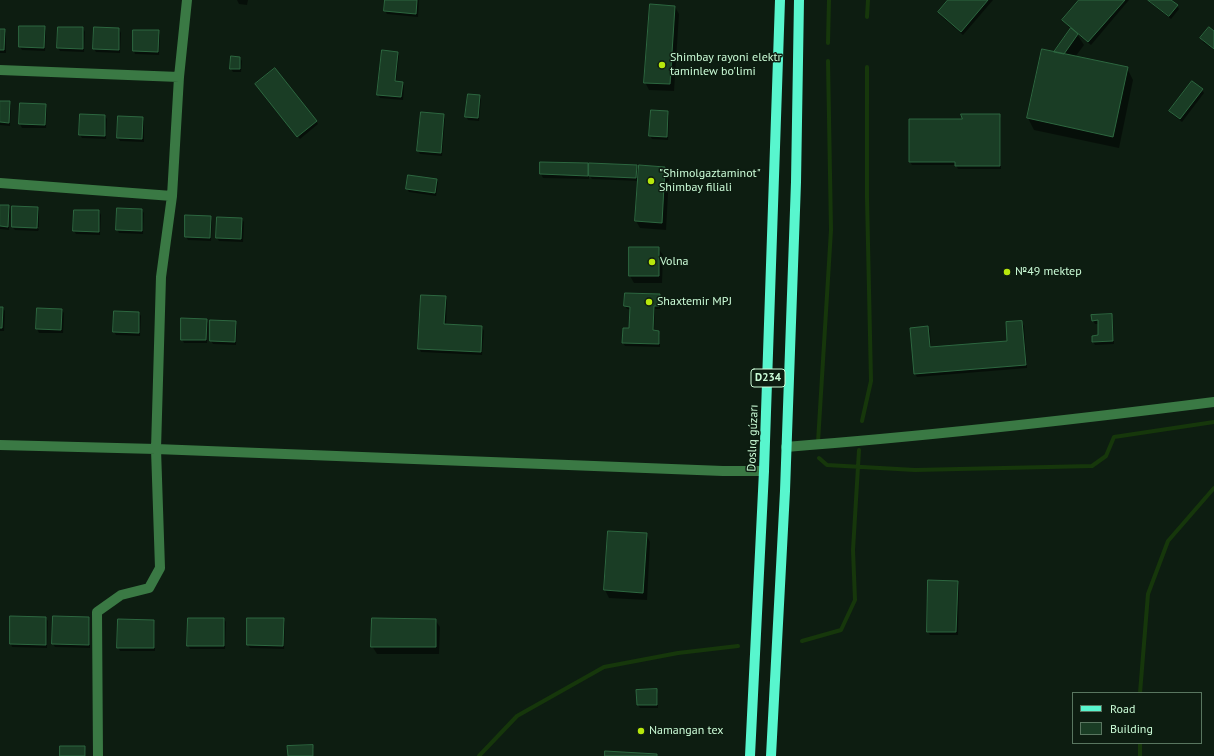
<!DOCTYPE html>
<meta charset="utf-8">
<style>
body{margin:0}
#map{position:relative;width:1214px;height:756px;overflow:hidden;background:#0d1d11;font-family:"PT Sans",sans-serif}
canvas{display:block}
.legend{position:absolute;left:1072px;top:692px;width:130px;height:52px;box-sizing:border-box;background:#0d1d11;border:1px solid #597660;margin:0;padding:5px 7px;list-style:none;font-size:12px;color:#cbfcd7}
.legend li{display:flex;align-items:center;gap:8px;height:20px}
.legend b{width:20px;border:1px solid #597660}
</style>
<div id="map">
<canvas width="1214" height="756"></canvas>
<ul class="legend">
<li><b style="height:5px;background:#58f6ce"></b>Road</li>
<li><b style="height:11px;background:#1a3d25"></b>Building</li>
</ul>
</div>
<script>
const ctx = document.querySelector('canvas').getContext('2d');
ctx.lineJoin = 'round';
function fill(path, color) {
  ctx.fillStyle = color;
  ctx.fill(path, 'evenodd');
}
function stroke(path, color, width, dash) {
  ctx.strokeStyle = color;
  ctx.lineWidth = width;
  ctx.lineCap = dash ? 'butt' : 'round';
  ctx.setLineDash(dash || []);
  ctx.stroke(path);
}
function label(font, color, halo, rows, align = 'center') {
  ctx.font = font + ' "PT Sans",sans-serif';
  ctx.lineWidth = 3;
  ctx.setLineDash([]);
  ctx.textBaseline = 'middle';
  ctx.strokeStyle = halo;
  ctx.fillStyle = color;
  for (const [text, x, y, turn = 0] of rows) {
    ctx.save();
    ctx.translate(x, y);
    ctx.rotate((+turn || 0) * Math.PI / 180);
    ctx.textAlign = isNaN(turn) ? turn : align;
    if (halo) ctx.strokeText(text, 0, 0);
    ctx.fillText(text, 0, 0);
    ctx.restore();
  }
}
fill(new Path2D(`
 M237 0H248L247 5 239 4Z
 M386 0H419L418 17 387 14 385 11Z
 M949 0H993L963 35 941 16 939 13Z
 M1081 0H1129L1091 45 1077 34 1084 45 1075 57 1127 68 1133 80 1119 148 1034 130 1028 118 1043 50 1055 53 1071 29 1063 20Z
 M1147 0H1169L1177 6 1179 9 1171 19Z
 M675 7 679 14 674 91 649 90 645 82Z
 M44 27 46 31 45 51 22 50 20 47Z
 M83 28 85 32 84 52 60 51 58 48Z
 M119 29 121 33 120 53 96 52 94 49Z
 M0 30H4L6 33V53H0Z
 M158 31 160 35 159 55 135 54 134 51Z
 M1214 33V50L1203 42 1201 38Z
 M397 53 399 56 396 82 402 83 404 86 403 100 380 98 378 95Z
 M240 58 242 61 241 72H233L231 69Z
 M258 87 316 121 318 124 300 139Z
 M1202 90 1204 93 1182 122 1172 114 1170 111Z
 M479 96 481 99 479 121 468 120 466 116Z
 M0 102H9L11 105 10 126 0 125Z
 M21 104 45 105 47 108 46 128H22L20 124Z
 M667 112 669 116 668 140 652 139 650 136Z
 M443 115 445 119 442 156 420 154 418 151Z
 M999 115 1001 118V169H958L956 165H912L910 162 963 120Z
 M105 116 107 119 106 139 82 138 80 135Z
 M142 118 144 121V142L120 141 118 138Z
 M541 163 588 164 590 168 636 166 639 171 665 168 669 175 666 230 640 228 636 221 639 181 592 179 589 175V179L543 178 541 174Z
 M437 180 438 183 436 196 409 192 407 189Z
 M0 206H8L10 209 9 230 0 229Z
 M13 207 37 208 39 211V227L13 226V228Z
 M142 210 144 213 143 234 119 233 117 229Z
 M99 211 101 215 100 235 76 234 74 231Z
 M210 217 212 221 211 241 188 240 186 237Z
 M218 218 242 219 244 222 243 242 219 241 217 238Z
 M13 228 39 229 38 231 15 230Z
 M658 248 663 255 662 283H634L630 276Z
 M659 295 661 298 660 309H655L654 331 658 332 660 335V347L625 346 623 343 630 329 631 310 627 309 625 306Z
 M445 297 447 300 446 325 482 327 484 331 482 355 421 352 419 348Z
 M0 308H3L5 311 4 331H0Z
 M38 309 62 310 64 313 63 333H39L37 329Z
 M139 313 141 316 140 336 116 335 114 332Z
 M1111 315 1113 318 1114 344 1095 345 1093 342V337L1099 336V324H1095L1093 321Z
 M206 320 208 323 207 343H184L182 339Z
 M235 322 237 325 236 345 213 344 211 341Z
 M1022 322 1024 326 1027 368 917 377 915 374 928 327 930 331 931 348 1009 342Z
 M609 532 646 534 650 542 647 600 609 598 605 590Z
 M957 582 959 585 958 635H930L928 632Z
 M11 617 46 618 48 621 47 648 12 647 11 644Z
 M89 618 90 621V648L55 647 53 644Z
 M224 619 226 622 225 649H190L188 645Z
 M248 619H283L285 622 284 649 250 648 248 645Z
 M435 620 440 627 439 654H377L372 646Z
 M154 621 155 624V651H120L118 647Z
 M656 690 658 694V708H640L638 705 637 691Z
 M312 746 314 749V756H289Z
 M84 747 86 751V756H61Z`), '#0007');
stroke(new Path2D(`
 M867 17 868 0
 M828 43 829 0
 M862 421 871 381 867 198V67
 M818 442 831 230 828 61
 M819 458 827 465 915 470 1092 466 1106 456 1114 437 1214 422
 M802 641 841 630 855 600 853 550 859 450
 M1140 693 1148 594 1168 541 1214 488
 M479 756 517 716 604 667 678 653 738 646
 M1140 756V743`), '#16370b', 4);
const building = new Path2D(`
 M385 0H417L416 14 384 11Z
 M948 0H988L961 32 938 12Z
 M1079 0H1125L1088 42 1062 20Z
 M1148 0H1171L1178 5 1169 16Z
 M650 4 675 6 670 84 644 83Z
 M19 26H45L44 48 19 47Z
 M58 27H83V49L57 48Z
 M94 27 119 28V50L93 49Z
 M1209 27 1214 31V49L1200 38Z
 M1071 28 1078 34 1064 54 1054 52Z
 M0 29H5L4 50H0Z
 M133 30H159L158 52 133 51Z
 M1042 49 1128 67 1113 137 1027 118Z
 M382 50 398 52 395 81 403 82 401 97 377 95Z
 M231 56 240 57V69H230Z
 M275 68 317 121 297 137 255 84Z
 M1192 81 1203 89 1180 119 1169 111Z
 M468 94 480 95 478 118 465 117Z
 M0 101H10L9 123 0 122Z
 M20 103 46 104 45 125 19 124Z
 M651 110 668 111 667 137 649 136Z
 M421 112 444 114 441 153 417 151Z
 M80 114 105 115V136L79 135Z
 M961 114H1000V166H955V162H909V119H962Z
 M118 116 143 117 142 139 117 138Z
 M540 162 588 163V176L540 174Z
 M589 163 637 165 636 178 589 176Z
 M639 165 665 167 662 223 635 221Z
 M408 175 437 179 435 193 406 189Z
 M0 205H9L8 227 0 226Z
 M12 206 38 207 37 228 12 227Z
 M117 208 142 209V231L116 230Z
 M74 210H99V232L73 231Z
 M185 215 211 216 210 238 185 237Z
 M217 217 242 218 241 239 216 238Z
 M629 247H659V276H629Z
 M625 293 660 294 659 306H654L653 330 659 331V344L622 343 623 328H629L630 307 624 306Z
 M421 295 446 296 444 324 482 326 481 352 418 349Z
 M0 307H3L2 328H0Z
 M37 308 62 309 61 330 36 329Z
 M114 311 139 312V333L113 332Z
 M1112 314 1113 341 1092 342V336L1098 335V320L1092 321 1091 315Z
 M181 318 207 319 206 340H181Z
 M210 320 236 321 235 342 210 341Z
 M1022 321 1026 365 914 374 910 328 928 326 930 347 1007 341 1006 322Z
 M608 531 647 533 643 593 604 590Z
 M928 580 958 581 956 632H927Z
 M10 616 46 617V645L10 644Z
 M53 616 89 617V645L52 644Z
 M188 618H224V646H187Z
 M247 618H284L283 646 247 645Z
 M372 618 436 619V647H371Z
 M118 619 154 620V648H117Z
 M657 689V705H637L636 690Z
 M313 745V756H288L287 746Z
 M60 746H85V756H60Z
 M605 751 657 754V756H605Z`);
fill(building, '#1a3d25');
stroke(building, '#2d6740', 1);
stroke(new Path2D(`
 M0 70 179 77
 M0 183 172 196
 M0 445 156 449 723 471H764
 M786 447C929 436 1072 420 1214 402
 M98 756 97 612 121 595 149 588 160 568 156 449 161 277 172 196 179 77 187 0`), '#3a7944', 10);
stroke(new Path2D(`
 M750 756 764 471 780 0
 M771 756 785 491 796 182 799 0`), '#58f6ce', 10);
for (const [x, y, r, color] of [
 [662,65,4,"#b7e70c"],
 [651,181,4,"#b7e70c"],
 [652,262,4,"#b7e70c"],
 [1007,272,4,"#b7e70c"],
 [649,302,4,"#b7e70c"],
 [641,731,4,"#b7e70c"]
]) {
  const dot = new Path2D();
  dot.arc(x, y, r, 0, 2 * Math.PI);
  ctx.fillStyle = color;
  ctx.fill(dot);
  stroke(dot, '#0d1d11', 1.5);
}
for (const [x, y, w] of [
 [768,378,34]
]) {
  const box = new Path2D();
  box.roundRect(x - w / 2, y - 9, w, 18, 3);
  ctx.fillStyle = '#0d1d11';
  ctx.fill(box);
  stroke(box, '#cbfcd7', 1);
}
label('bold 11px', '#cbfcd7', null, [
 ["D234",768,378]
]);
label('12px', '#cbfcd7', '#0d1d11', [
 ["Shimbay rayoni elektr",670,58],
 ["taminlew bo'limi",670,72],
 ["\"Shimolgaztaminot\"",659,174],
 ["Shimbay filiali",659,188],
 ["Volna",660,262],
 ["№49 mektep",1015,272],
 ["Shaxtemir MPJ",657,302],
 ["Namangan tex",649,731]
], 'left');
label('12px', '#cbfcd7', '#0d1d11', [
 ["Doslıq gúzarı",753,438,-88]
]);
</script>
